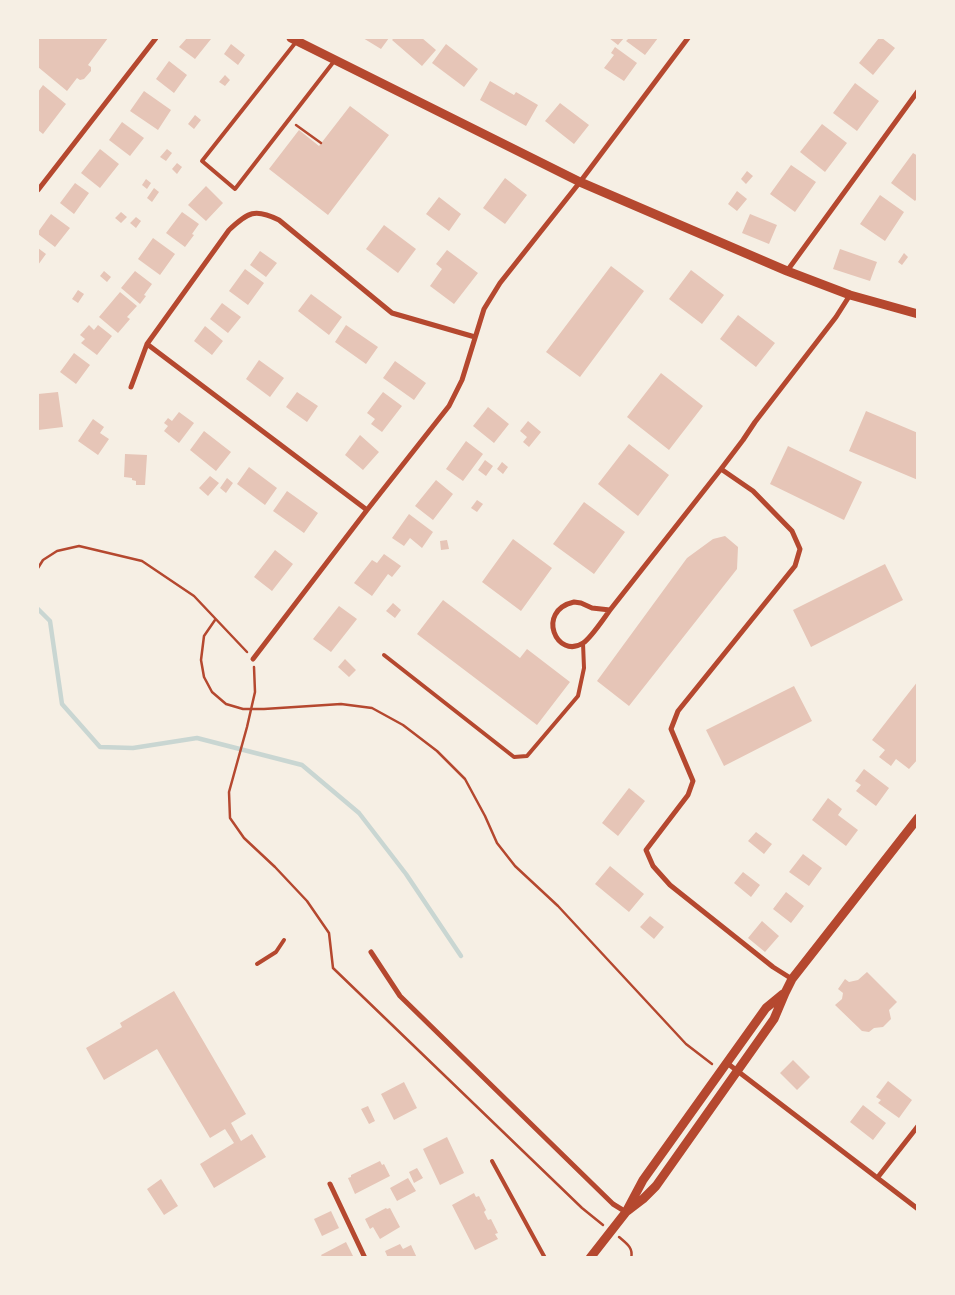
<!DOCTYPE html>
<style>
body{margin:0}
#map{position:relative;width:955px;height:1295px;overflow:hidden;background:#f6efe4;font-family:Inter,sans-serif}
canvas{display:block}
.frame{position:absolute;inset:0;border:39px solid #f6efe4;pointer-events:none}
</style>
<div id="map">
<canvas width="955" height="1295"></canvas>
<div class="frame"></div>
</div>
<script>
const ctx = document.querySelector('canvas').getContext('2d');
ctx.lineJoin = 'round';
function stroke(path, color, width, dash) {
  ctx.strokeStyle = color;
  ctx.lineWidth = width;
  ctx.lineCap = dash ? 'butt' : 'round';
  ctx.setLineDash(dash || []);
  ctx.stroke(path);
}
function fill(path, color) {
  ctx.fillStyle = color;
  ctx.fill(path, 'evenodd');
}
stroke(new Path2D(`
 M38 609 50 621 62 704 100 747 133 748 197 738 302 765 359 813 406 874 461 956`), '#c9d6d2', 4.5);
fill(new Path2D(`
 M38 38H108L88 65 91 67V71L84 79 80 80 77 78 67 91 38 67Z
 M187 38H209L211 39 195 59 179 47Z
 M363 38H389L381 49Z
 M394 38H422L436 50 422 66 392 40Z
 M609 38H624L618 45Z
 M629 38H658L645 55 626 41Z
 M879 38H882L895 48 873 75 859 63Z
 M231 44 245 55 238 65 224 54Z
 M446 44 478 69 464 87 432 63Z
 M615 47 637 63 624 81 604 68 614 55 611 53Z
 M169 61 187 75 174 93 156 79Z
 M225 75 230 80 225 86 219 82Z
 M490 81 514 95 516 92 538 105 526 126 480 100Z
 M855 83 879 101 857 131 833 113Z
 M43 85 66 104 43 134 38 130V92Z
 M144 91 171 110 158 130 130 111Z
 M560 103 589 125 574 144 545 121Z
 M350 106 389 135 328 215 269 169 299 130 319 146Z
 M195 115 201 120 194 129 188 124Z
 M122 122 144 138 130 156 109 140Z
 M822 124 847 143 825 172 800 152Z
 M100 149 119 164 100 188 81 173Z
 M167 149 172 153 166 161 160 157Z
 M913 153 918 156V197L915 201 891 183Z
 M177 163 182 167 177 174 172 169Z
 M791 165 816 182 795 212 770 194Z
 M747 171 753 176 746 184 741 179Z
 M505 178 527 195 505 224 483 208Z
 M146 179 151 183 147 189 142 185Z
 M75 183 89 193 74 214 60 203Z
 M206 186 223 203 206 221 188 205Z
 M154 188 159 192 152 202 147 198Z
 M737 191 747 199 737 211 728 204Z
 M880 195 904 212 885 241 860 224Z
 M439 197 461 214 449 231 426 214Z
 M121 212 127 217 121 223 115 218Z
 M182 212 199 224 192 234 194 235 185 247 166 233Z
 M51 214 70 228 55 247 38 234V232Z
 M750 214 777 225 769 244 742 233Z
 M136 217 141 221 136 228 130 223Z
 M384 225 416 249 398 273 366 249Z
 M153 238 175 254 160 275 138 259Z
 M38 248 46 254 38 265Z
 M840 249 877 262 870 281 833 269Z
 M447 250 478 273 454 304 430 286 442 269 436 264Z
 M260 251 277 263 266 277 250 265Z
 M904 253 908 257 902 265 898 262Z
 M611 266 644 291 580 377 546 352Z
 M245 269 264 283 248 305 229 291Z
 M691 270 724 295 702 324 669 299Z
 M104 271 111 277 107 282 100 276Z
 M135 271 152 284 144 295 146 296 140 304 121 288Z
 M78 290 84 294 78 303 72 299Z
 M120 292 137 306 127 317 130 319 118 333 99 317Z
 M311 294 342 317 329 335 298 311Z
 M222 303 241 317 228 333 210 319Z
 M738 315 775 343 756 367 720 339Z
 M89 325 94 330 98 325 112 336 97 355 81 343 85 339 80 335Z
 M346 325 378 347 366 364 335 342Z
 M205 326 223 341 212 355 194 341Z
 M74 353 90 365 76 384 60 372Z
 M259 360 284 378 270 397 246 379Z
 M395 361 426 383 414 400 383 378Z
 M661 373 703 406 669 450 627 417Z
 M58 392 63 427 38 430V394Z
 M297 392 318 406 307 422 286 407Z
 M383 392 402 406 382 432 371 424 375 419 367 413Z
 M488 407 509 424 494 443 473 426Z
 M866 411 918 433V480L849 451Z
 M179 412 194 423 179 443 164 431 168 426 164 423 168 418 172 421Z
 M93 419 104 427 100 433 109 439 98 455 78 441Z
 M528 421 541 432 529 447 523 442 527 437 520 431Z
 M204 431 231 452 216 471 190 450Z
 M360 435 379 452 363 470 345 455Z
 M466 441 483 454 463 481 446 469Z
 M629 444 669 475 638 516 598 484Z
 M788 446 862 482 844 520 770 484Z
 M125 454 147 455 145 485H136V481L132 480V478L124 477Z
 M485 460 493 466 486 476 478 470Z
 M502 462 508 467 503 474 497 469Z
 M249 467 277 488 265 505 237 484Z
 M210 476 219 483 208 496 199 488Z
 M227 478 233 483 226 493 220 488Z
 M436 480 453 494 433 520 415 506Z
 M287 491 318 513 304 533 273 511Z
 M477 500 483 504 477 512 471 508Z
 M584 502 625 532 594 574 553 544Z
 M409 514 433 532 422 548 410 538 404 546 392 538Z
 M725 536 738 547 737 569 629 706 597 681 687 558 713 539Z
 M513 539 552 568 521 611 482 582Z
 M447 540 449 549 441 550 440 541Z
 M275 550 293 564 272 591 254 577Z
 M384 554 401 566 392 577 388 574 372 596 354 583 372 560 377 563Z
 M885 564 903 600 811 647 793 610Z
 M443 600 520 658 527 649 570 682 537 725 417 634Z
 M393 603 401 610 395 618 386 611Z
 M339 606 357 619 331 652 313 639Z
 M345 659 356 670 349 677 338 667Z
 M918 681V759L909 769 896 759 891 766 879 757 885 750 872 740Z
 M794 686 812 721 724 766 706 730Z
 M864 769 889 788 876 806 856 791 861 785 855 781Z
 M629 788 645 801 618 836 602 823Z
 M828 798 842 809 838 815 858 830 846 846 812 820Z
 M756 832 772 844 764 854 748 841Z
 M803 854 822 868 809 886 789 872Z
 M610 866 644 894 629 912 595 884Z
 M743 872 760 885 751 897 734 883Z
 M786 892 804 906 791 923 773 909Z
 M650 916 664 927 654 939 640 927Z
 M762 921 779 936 765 952 748 938Z
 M867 972 897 1002 889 1010 891 1019 883 1027 874 1028 869 1032 862 1031 835 1005 842 999 843 993 838 989 845 979 849 982 858 980Z
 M174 991 246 1114 231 1123 241 1141 252 1134 266 1157 214 1188 200 1164 234 1143 225 1129 210 1138 157 1049 104 1080 86 1048 122 1027 120 1023Z
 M793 1060 810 1077 797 1090 780 1073Z
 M888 1081 912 1100 899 1118 878 1103 881 1100 876 1097Z
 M404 1082 417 1108 394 1120 381 1094Z
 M863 1105 886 1123 873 1140 850 1122Z
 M368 1106 375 1121 369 1124 361 1109Z
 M447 1137 464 1173 440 1185 423 1149Z
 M380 1161 382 1165 384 1164 390 1176 355 1194 348 1178 351 1177V1175Z
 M417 1168 423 1178 414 1183 409 1172Z
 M408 1178 416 1191 397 1201 390 1188Z
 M161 1179 178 1206 164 1215 147 1189Z
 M474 1193 476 1197 479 1196 486 1210 484 1212 488 1220 491 1219 498 1233 495 1234 498 1239 475 1250 452 1205Z
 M386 1208 387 1209 390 1208 400 1227 380 1239 373 1227 370 1229 365 1219Z
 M331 1211 339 1228 322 1236 314 1219Z
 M346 1242 354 1258H323L321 1255Z
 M400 1244 403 1249 411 1245 417 1258H388L385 1251Z`), '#e6c5b7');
stroke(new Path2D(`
 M296 125 321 143
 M38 568 43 560 57 551 79 546 142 561 194 596 247 652
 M215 620 204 636 201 660 204 677 212 692 226 704 243 709H264L341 704 372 708 403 725 437 751 465 779 485 816 497 843 515 866 558 906 686 1044 712 1064
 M254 667 255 692 247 727 229 792 230 818 244 838 275 867 307 901 329 933 333 968 582 1208 603 1225
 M619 1237C626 1243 634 1248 631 1258`), '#b5482f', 2.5);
stroke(new Path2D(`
 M296 42 202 161 235 189 335 60
 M384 655 514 757 527 756 578 696 584 668 583 643
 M257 964 276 952 284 940
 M492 1161 545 1258`), '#b5482f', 4);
stroke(new Path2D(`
 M38 190 156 38
 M787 271 918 91
 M147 344 367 510
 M131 387 147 344 229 230C248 212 255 208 279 220L392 313 475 337
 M574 602 581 603 592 608 610 610C604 618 591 638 583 643 557 660 535 611 574 602Z
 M610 610 721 469
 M253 659 367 510 449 406 462 380 484 309 500 283 580 182 688 38
 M371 952 400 996 613 1204 626 1212
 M792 979 773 967 670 885 653 866 646 850 688 795 693 781 671 729 678 711 795 566 800 549 792 531 753 491 721 469 743 440 755 422 836 317 850 295
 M727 1063 918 1209
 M878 1177 918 1126
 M330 1184 365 1258`), '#b5482f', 5);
stroke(new Path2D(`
 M291 38 580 182 787 271 850 295 918 314
 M626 1212 643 1199 656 1186 774 1019 785 993 792 979 918 818
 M590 1258 626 1212 643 1180 766 1008 783 994`), '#b5482f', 9);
</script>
